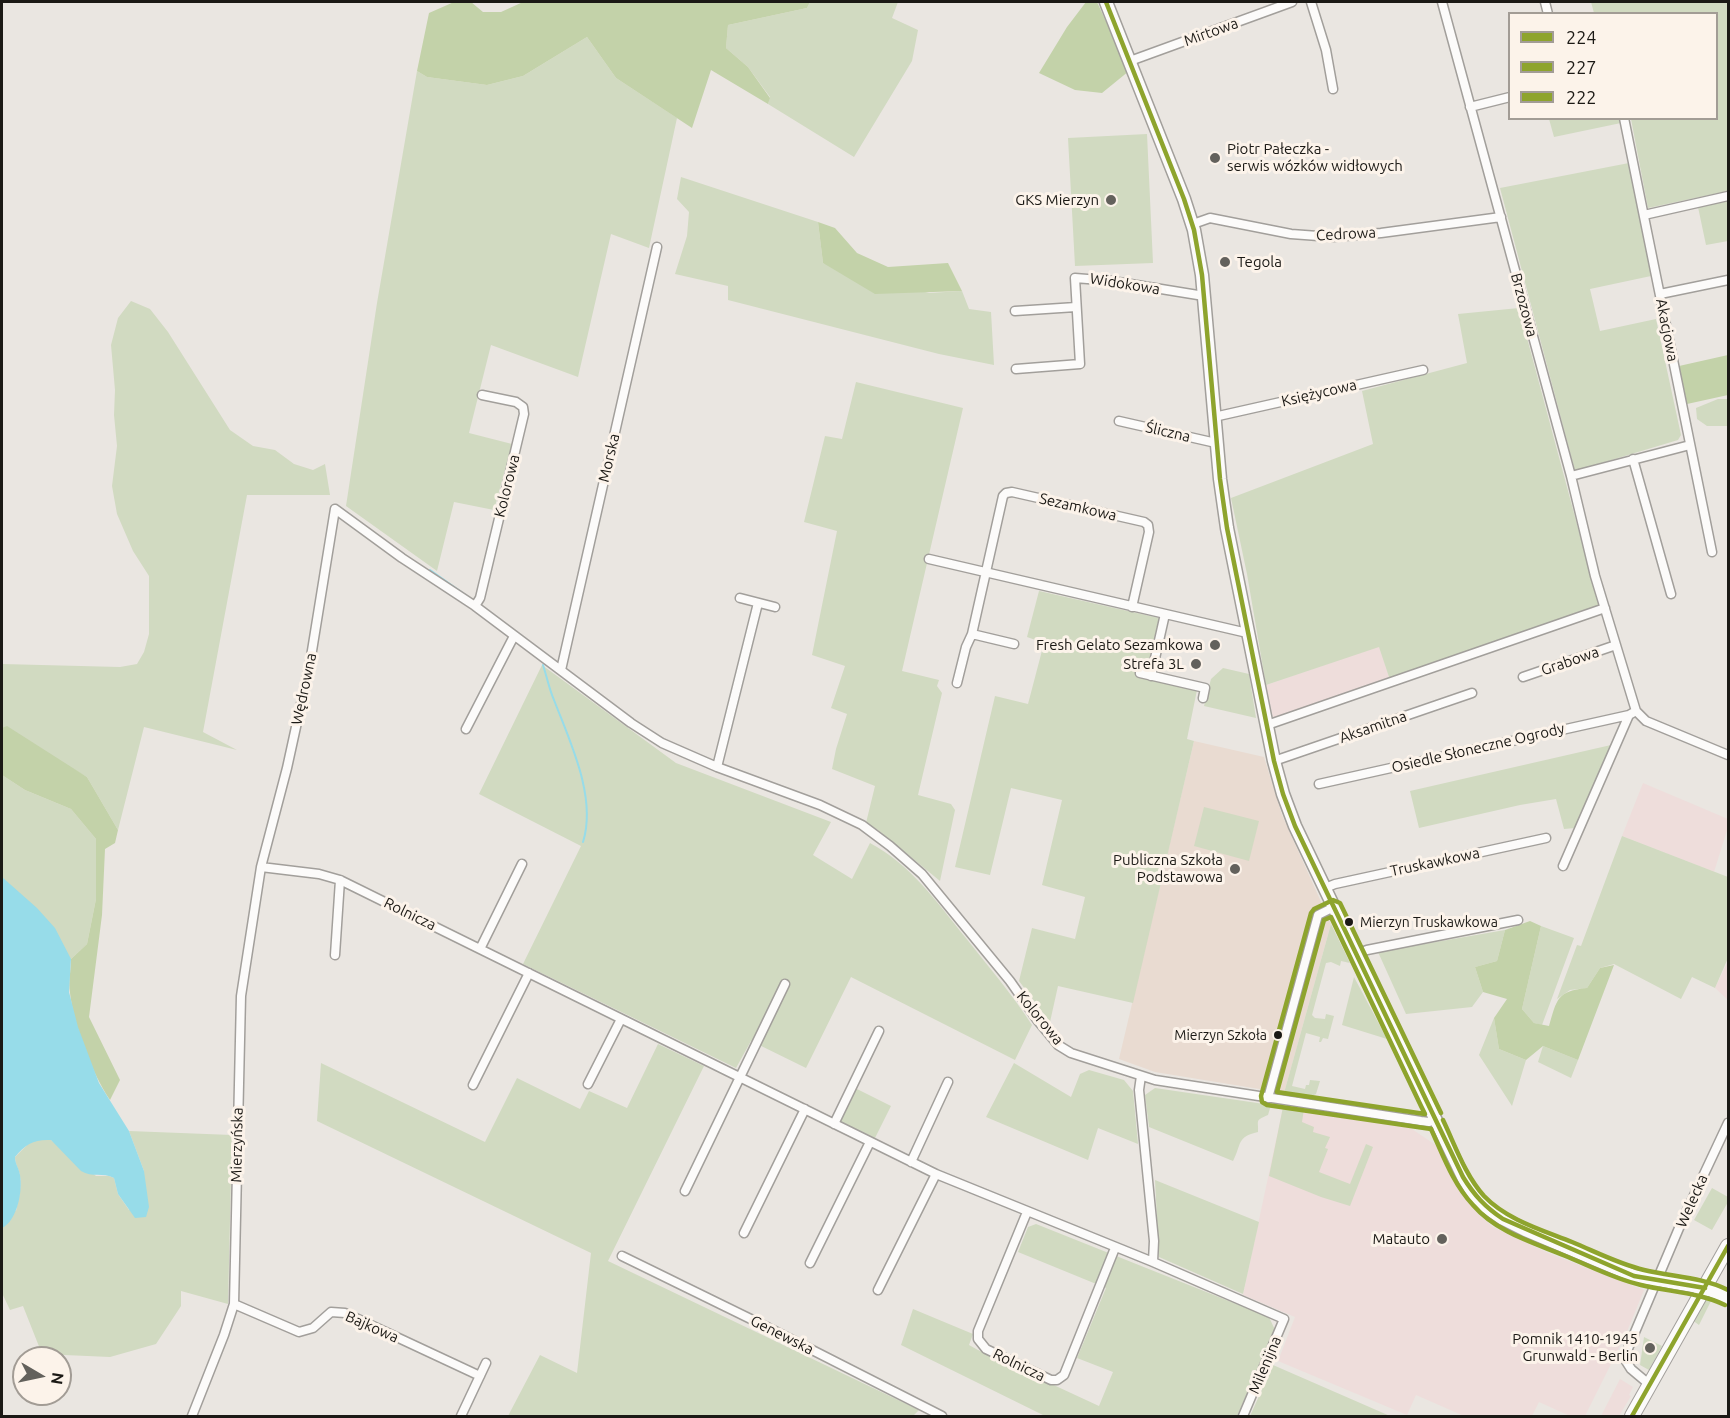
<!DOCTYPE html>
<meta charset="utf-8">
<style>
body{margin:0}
#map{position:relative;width:1730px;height:1418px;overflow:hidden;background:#eae6e1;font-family:Ubuntu,sans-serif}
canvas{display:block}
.frame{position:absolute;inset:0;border:3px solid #1b1915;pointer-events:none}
.legend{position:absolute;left:1508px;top:12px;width:210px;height:108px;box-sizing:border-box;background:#fcf3ea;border:2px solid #a29c95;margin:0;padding:8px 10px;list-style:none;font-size:18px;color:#1b1915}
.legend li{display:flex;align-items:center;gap:12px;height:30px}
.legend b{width:30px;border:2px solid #a29c95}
.north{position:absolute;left:12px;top:1346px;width:60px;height:60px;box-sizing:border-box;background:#fcf3ea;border:2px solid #a29c95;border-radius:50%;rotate:99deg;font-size:16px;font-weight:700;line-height:24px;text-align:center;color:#1b1915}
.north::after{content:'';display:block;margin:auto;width:21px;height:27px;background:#63615c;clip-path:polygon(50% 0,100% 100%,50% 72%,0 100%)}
</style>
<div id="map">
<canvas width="1730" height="1418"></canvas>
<div class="frame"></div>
<ul class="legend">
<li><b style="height:8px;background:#8ea42d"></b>224</li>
<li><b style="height:8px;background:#8ea42d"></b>227</li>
<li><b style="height:8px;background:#8ea42d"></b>222</li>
</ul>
<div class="north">N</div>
</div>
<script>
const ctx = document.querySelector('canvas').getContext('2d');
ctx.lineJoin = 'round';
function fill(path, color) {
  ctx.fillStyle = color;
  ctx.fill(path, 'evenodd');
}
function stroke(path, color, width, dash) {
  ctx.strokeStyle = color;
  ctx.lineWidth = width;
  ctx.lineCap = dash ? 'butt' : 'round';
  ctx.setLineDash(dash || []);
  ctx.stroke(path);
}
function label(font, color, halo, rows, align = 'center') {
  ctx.font = font + ' Ubuntu,sans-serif';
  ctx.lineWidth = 6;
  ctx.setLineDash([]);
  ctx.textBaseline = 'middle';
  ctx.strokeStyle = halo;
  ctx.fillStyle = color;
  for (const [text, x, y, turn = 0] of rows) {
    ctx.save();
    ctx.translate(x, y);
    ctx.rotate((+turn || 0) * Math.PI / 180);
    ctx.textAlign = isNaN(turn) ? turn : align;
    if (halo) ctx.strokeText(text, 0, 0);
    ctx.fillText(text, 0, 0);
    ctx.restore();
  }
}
fill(new Path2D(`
 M1379 646 1392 686 1275 726 1266 685Z
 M1643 783 1728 819V827L1714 872 1622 836Z
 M1728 961V1000L1715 988Z
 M1283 1107 1409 1127 1440 1148 1464 1195 1479 1215 1493 1227 1548 1253 1644 1290 1626 1334 1585 1416H1570L1539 1402 1532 1416H1464L1416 1395 1407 1415 1278 1361 1295 1317 1243 1295Z
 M1620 1379 1633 1387 1629 1395 1631 1396 1619 1416H1601Z`), '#eedddb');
fill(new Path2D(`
 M1194 741 1264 757 1282 815 1331 924 1284 1093 1155 1072 1119 1059Z`), '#e9dbd1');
fill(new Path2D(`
 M810 2H898L892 18 918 30 912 61 854 157 768 104 770 97 748 67 726 48 728 25 807 8Z
 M1591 2H1728V191L1648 208 1631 119 1716 118V14L1594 13Z
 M587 37 616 78 677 118 649 248 611 234 578 377 491 345 469 433 512 444 494 510 454 502 437 571 346 506 377 303 417 71 427 77 487 85 523 76Z
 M1549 119H1620L1621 123 1554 137Z
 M1147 134 1153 263 1075 266 1068 138Z
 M1629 163 1651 276 1590 289 1600 331 1656 319 1681 435 1678 440 1575 471 1500 188Z
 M681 177 818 222 823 263 929 293 962 291 969 309 991 312 994 365 939 354 728 300V286L675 274 687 236 689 212 677 199Z
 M1728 201V241L1706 245 1698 207Z
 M131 301 150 309 168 332 230 430 253 446 275 450 294 464 313 470 325 464 330 495H247L203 732 237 750 144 727 118 830 87 777 2 728V664L120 667 137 664 144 652 149 634V576L133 551 117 514 112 486 117 446 114 415 115 390 111 345 118 318Z
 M1519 308 1601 614 1392 686 1379 647 1266 685 1247 574 1231 498 1373 444 1362 391 1467 363 1458 314Z
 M856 382 963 408 902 671 939 680 937 686 942 693 918 795 951 804 955 810 940 881 878 830 866 823 875 786 832 769 836 749 847 714 831 708 845 666 812 655 837 531 804 522 825 436 842 439Z
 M1718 399H1728V426H1707L1697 419 1696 408Z
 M1039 591 1159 618 1145 678 1197 690 1187 739 1194 741 1133 1003 1058 986 1050 1022 1019 981 1032 928 1075 939 1085 897 1042 885 1062 800 1011 788 990 875 955 867 995 696 1028 704 1044 643 1027 637Z
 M542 665 676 763 831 822 813 855 852 879 870 843C910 864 937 902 965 937 988 966 1012 994 1032 1025L1015 1060 851 977 806 1068 751 1041 736 1068 523 964 581 846 479 794Z
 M1223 668 1249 674 1256 718 1204 706 1211 679Z
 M1611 745 1575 828 1564 829 1556 799 1520 805 1419 828 1410 791Z
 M2 775 25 790 71 809 96 839V899L87 944 71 959 55 962 2 890 6 882 2 877Z
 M1204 807 1259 821 1249 861 1194 846Z
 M1622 836 1728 877V958L1715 988 1692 977 1681 999 1614 964 1600 968 1587 988 1570 990 1557 999 1577 945 1581 946Z
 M1331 924 1350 963 1341 961 1340 966 1331 962 1326 963 1312 1015 1315 1018 1325 1019 1326 1014 1334 1016 1328 1039 1323 1038 1321 1042H1319L1320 1037 1306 1033 1292 1086 1305 1089 1306 1085H1309L1310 1080 1320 1081 1316 1094 1307 1098 1284 1093Z
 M1541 926 1574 938 1542 1025 1534 1023 1522 1009Z
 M1505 930 1497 961 1475 967 1483 992 1472 1007 1406 1014 1378 952Z
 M1354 977 1387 1039 1342 1025Z
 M1494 1018 1499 1049 1526 1060 1512 1106 1479 1055Z
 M658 1044 704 1066 608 1261 919 1410 913 1416H508L540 1355 577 1373 591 1253 317 1121 321 1063 485 1142 517 1078 580 1109 589 1091 627 1108Z
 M1543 1046 1578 1060 1571 1078 1538 1062Z
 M1014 1063 1071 1097 1080 1074 1089 1070 1124 1080 1133 1091 1138 1144 1098 1128 1088 1160 986 1117Z
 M855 1088 891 1106 875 1138 840 1121Z
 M1155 1088 1271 1105 1268 1115C1254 1121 1259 1120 1258 1132 1236 1137 1242 1144 1233 1161L1149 1127 1145 1095Z
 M1283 1107 1304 1109 1302 1122 1314 1127 1313 1132 1330 1137 1325 1148 1328 1149 1319 1172 1350 1184 1366 1144 1373 1147 1350 1206 1321 1197 1269 1176Z
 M129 1131 232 1135 228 1304 181 1291V1306L156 1344 110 1357 42 1354 23 1306 10 1310 2 1293V1200L16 1211C18 1200 22 1187 20 1176 19 1169 15 1164 15 1157L30 1142 39 1139 51 1140 96 1176H109L114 1178 118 1194 129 1210 144 1171Z
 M1155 1180 1259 1222 1243 1294 1159 1257Z
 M1712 1188 1728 1197V1202L1712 1230 1694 1220Z
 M1036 1224 1269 1317 1275 1330 1237 1416H1045L901 1345 913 1309 973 1334 969 1345 978 1350 1099 1406 1113 1372 1077 1358 1106 1288 1018 1252 1028 1227Z
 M1713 1297 1699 1325 1692 1320 1705 1299Z
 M1644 1337 1662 1346 1649 1370 1640 1365Z
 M1273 1365 1390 1416H1250Z`), '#d1dac1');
fill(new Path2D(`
 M454 2H471L483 12H501L523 2H810L807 8 728 25 726 48 748 67 770 98 768 104 711 70 692 128 616 78 587 37 523 76 487 85 427 77 417 71 429 13Z
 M1086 2H1097L1129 71 1102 93 1075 90 1039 73 1067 27Z
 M818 222 835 228 857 253 888 267 948 263 962 291 875 294 823 263Z
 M1728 355V395L1687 404 1679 366Z
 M7 726 87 777 118 830 115 843 105 849 102 915 89 1017 120 1080 110 1100C91 1071 74 1027 70 993 68 982 71 970 71 959L87 944 96 899V839L71 809 25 790 2 775V728Z
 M1530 921 1541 926 1522 1009 1534 1023 1549 1026C1557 999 1557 991 1587 988L1600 968 1614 965 1578 1060 1543 1046 1526 1060 1499 1049 1494 1018 1507 999 1483 992 1475 967 1497 961 1505 930Z`), '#c3d2a9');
fill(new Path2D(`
 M2 877 37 908 55 928 71 959 69 992 78 1027 99 1083 129 1131 144 1171 149 1207 146 1217 135 1218 118 1194 114 1178C103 1172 92 1178 81 1171L51 1140C35 1139 25 1144 15 1157 15 1164 19 1168 20 1175 23 1191 17 1221 2 1228Z`), '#97dce9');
stroke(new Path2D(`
 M430 570 467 596
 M483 607 548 656
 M543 665C547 677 549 689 554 700 570 742 597 797 583 842`), '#97dce9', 2);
const street = new Path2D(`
 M1311 2 1326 50 1333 89
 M1442 2 1571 476 1595 576 1636 711 1646 721 1728 755
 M1545 2 1548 14
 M1130 61 1292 2
 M1470 107 1510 97
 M1624 118 1712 552
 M1644 215 1728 196
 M1193 224 1210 218 1291 234 1332 237 1381 233 1501 217
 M1660 294 1728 280
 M1015 311 1076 307
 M1016 369 1080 364 1075 278 1112 281 1204 296
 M1214 417 1423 370
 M1119 421 1216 443
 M1633 459 1671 594
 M1571 476 1690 445
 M929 559 1243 632 1248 631
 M740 598 775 607
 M475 606 480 598 524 414 523 407 516 402 482 395
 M972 634 1014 644
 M561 670 657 247
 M1140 673 1205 688 1203 698
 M1151 676 1165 614
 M1523 677 1616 645
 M957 683 966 647 972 634 1003 496 1006 493 1012 492 1144 522 1148 525 1149 532 1132 607
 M1267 725 1605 608
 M466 729 514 636
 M1274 761 1472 693
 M717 767 758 603
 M1319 784 1629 715 1636 711
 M1563 866 1629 715
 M261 867 319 874 340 880 936 1174 1153 1262 1284 1319 1243 1416
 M1325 888 1335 884 1546 838
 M480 949 522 864
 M1356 954 1367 950 1518 920
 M335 955 340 880
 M1141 1076 1139 1090 1154 1241 1153 1262
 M588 1084 621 1019
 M473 1085 529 973
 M1268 1098 1318 915 1334 907
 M834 1124 879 1031
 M911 1162 948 1082
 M685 1191 785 984
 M1027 1212 978 1331V1339L986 1349 1051 1380H1057L1064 1375 1115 1248
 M744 1233 805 1109
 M622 1256 765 1326 942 1416
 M810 1263 870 1142
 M878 1290 936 1174
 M234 1304 299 1332 313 1328 331 1312 345 1313 480 1376
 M1650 1385 1631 1369 1624 1358 1682 1221 1728 1123
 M192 1416 224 1335 234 1304 241 996 261 867 287 768 310 663 335 509 402 558 475 606 631 723 662 743 717 767 820 805 862 825 890 846 922 874 1010 981 1038 1021 1058 1045 1071 1053 1155 1080 1421 1121 1429 1122 1436 1119
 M461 1416 486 1363`);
const secondary = new Path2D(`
 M1106 2 1184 199 1194 230 1202 275 1220 479 1227 528 1274 761 1283 794 1295 826 1463 1177 1474 1195 1484 1206 1503 1219 1525 1230 1634 1276 1705 1288 1728 1298`);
const primary = new Path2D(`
 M1632 1416 1728 1246`);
stroke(street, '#a29f9b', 11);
stroke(secondary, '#a29f9b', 15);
stroke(primary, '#a29f9b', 16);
stroke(street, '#fcfbfa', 8);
stroke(secondary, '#fcfbfa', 12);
stroke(primary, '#fcfbfa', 14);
stroke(new Path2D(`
 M1106 2 1184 199 1194 230 1202 275 1220 479 1227 528 1274 761 1283 794 1295 826 1463 1177C1474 1195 1485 1207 1503 1219L1634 1276 1705 1288
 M1632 1416 1728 1246`), '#8ea42d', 4.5);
stroke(new Path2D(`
 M1331 917 1421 1106 1425 1114 1277 1092 1324 920Z
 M1431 1129C1443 1155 1453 1184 1473 1205 1497 1233 1535 1243 1568 1257 1592 1267 1615 1279 1641 1285 1669 1292 1698 1292 1725 1305`), '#8ea42d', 4.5);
stroke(new Path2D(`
 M1443 1120C1455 1145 1465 1175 1484 1196 1507 1220 1542 1230 1572 1242 1596 1252 1619 1264 1644 1270 1673 1277 1702 1277 1728 1290
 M1431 1129 1267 1105 1262 1102 1261 1096 1311 913 1314 909 1333 900 1340 903 1441 1113`), '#8ea42d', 4.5);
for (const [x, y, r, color] of [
 [1215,158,6,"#63615c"],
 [1111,200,6,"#63615c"],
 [1225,262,6,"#63615c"],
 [1215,645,6,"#63615c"],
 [1196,664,6,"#63615c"],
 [1235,869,6,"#63615c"],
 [1349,922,5,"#1b1915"],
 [1278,1035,5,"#1b1915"],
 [1442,1239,6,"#63615c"],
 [1650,1348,6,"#63615c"]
]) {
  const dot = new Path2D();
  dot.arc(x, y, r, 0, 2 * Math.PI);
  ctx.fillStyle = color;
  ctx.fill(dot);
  stroke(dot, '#fcf3ea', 2);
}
label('14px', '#1b1915', '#fcf3ea', [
 ["Mierzyn Truskawkowa",1360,922],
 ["Mierzyn Szkoła",1267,1035,"right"]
], 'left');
label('15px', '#1b1915', '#fcf3ea', [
 ["Mirtowa",1211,32,-20],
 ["Cedrowa",1346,234,-3],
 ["Widokowa",1125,284,9],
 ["Brzozowa",1524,305,75],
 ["Akacjowa",1667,330,79],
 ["Księżycowa",1319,393,-13],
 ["Śliczna",1168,432,13],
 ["Morska",609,458,-77],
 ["Kolorowa",507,486,-76],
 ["Sezamkowa",1078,507,13],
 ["Grabowa",1570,661,-19],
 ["Wędrowna",304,689,-78],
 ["Aksamitna",1373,727,-19],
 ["Osiedle Słoneczne Ogrody",1478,748,-13],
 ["Truskawkowa",1435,862,-12],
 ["Rolnicza",410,914,26],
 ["Kolorowa",1040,1018,51],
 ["Mierzyńska",237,1145,-89],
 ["Welecka",1692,1201,-66],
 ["Bajkowa",372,1327,24],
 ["Genewska",782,1335,27],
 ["Rolnicza",1019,1365,26],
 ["Milenijna",1265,1365,-67]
]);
label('15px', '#1b1915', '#fcf3ea', [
 ["Piotr Pałeczka -",1227,149,"left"],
 ["serwis wózków widłowych",1227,166,"left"],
 ["GKS Mierzyn",1099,200],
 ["Tegola",1237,262,"left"],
 ["Fresh Gelato Sezamkowa",1203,645],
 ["Strefa 3L",1184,664],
 ["Publiczna Szkoła",1223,860],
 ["Podstawowa",1223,877],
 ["Matauto",1430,1239],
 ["Pomnik 1410-1945",1638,1339],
 ["Grunwald - Berlin",1638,1356]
], 'right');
</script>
